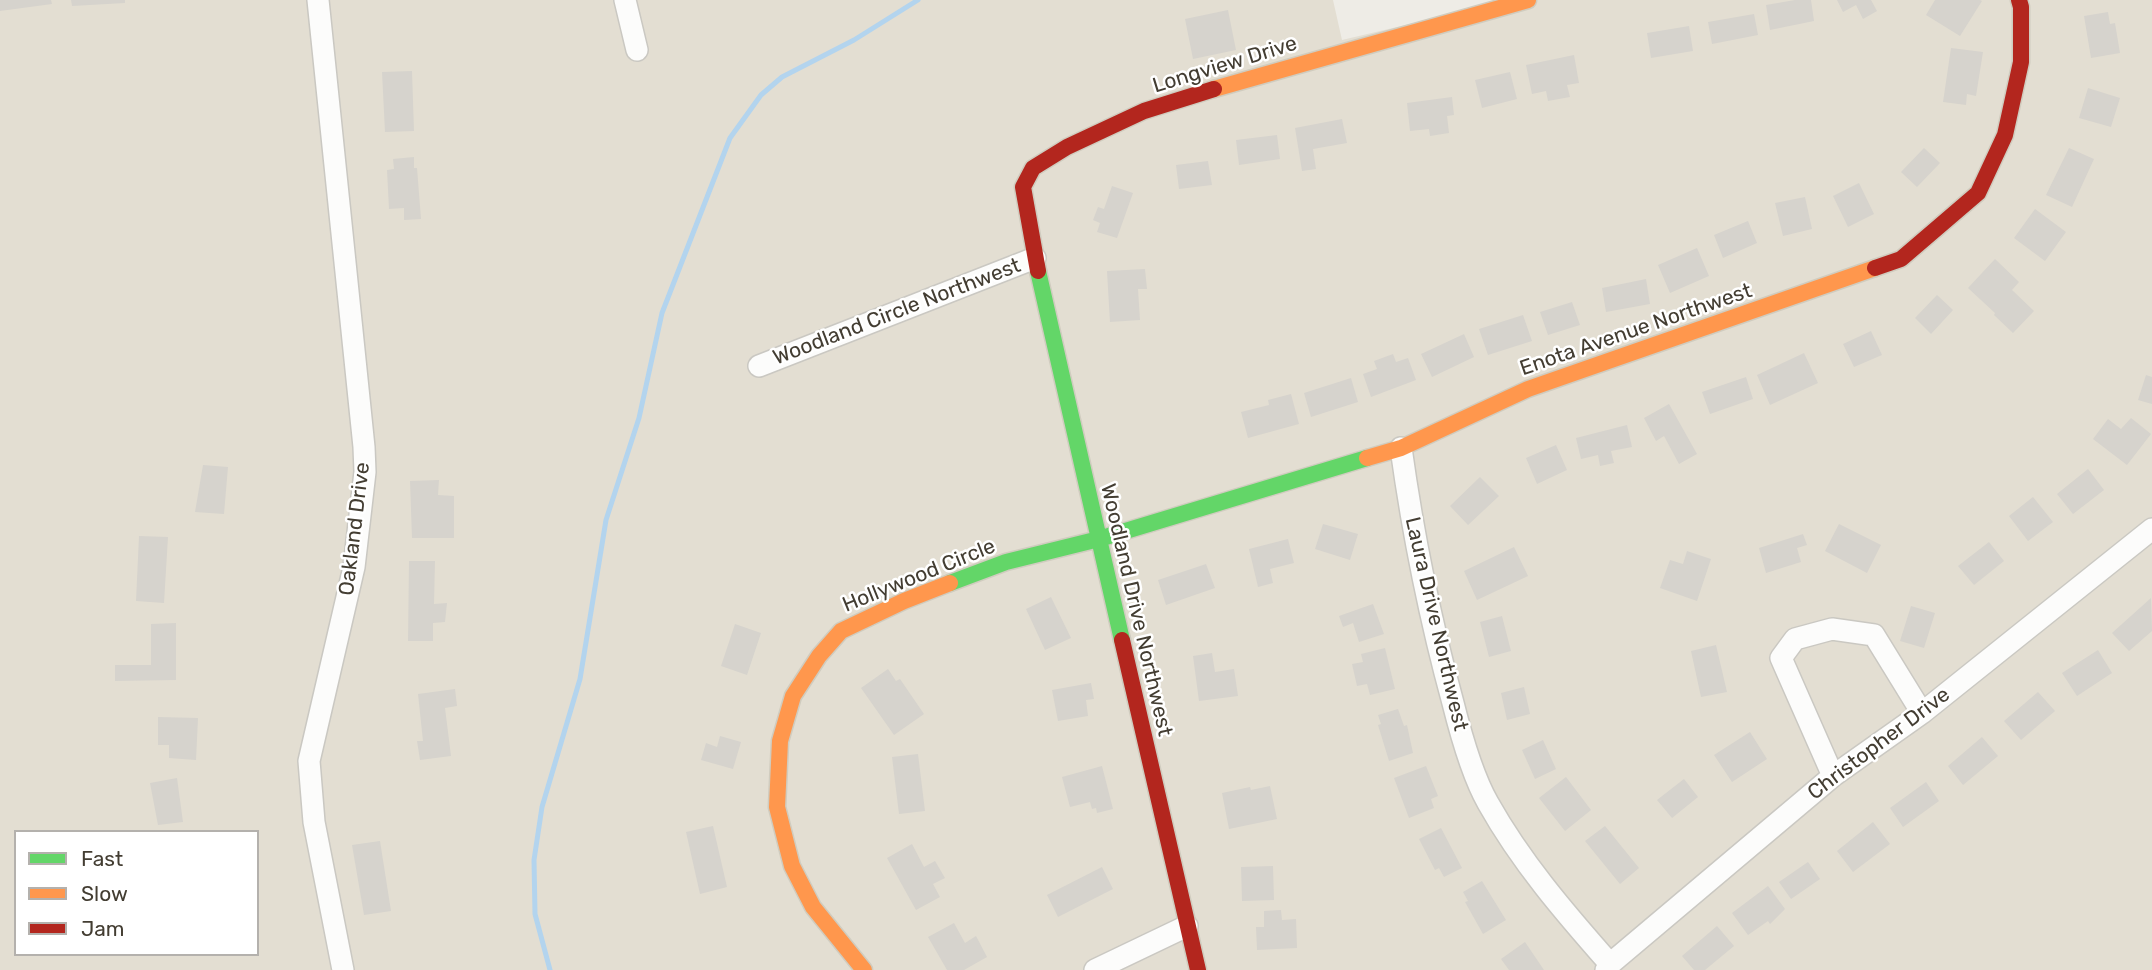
<!DOCTYPE html>
<style>
body{margin:0}
#map{position:relative;width:2152px;height:970px;overflow:hidden;background:#eeece6;font-family:Rubik,sans-serif}
canvas{display:block}
.legend{position:absolute;left:14px;top:830px;width:245px;height:126px;box-sizing:border-box;background:#fff;border:2px solid #b4b1ad;margin:0;padding:9px 12px;list-style:none;font-size:21px;color:#433d32}
.legend li{display:flex;align-items:center;gap:14px;height:35px}
.legend b{width:35px;border:2px solid #b4b1ad}
</style>
<div id="map">
<canvas width="2152" height="970"></canvas>
<ul class="legend">
<li><b style="height:9px;background:#63d668"></b>Fast</li>
<li><b style="height:9px;background:#ff974d"></b>Slow</li>
<li><b style="height:9px;background:#b3261e"></b>Jam</li>
</ul>
</div>
<script>
const ctx = document.querySelector('canvas').getContext('2d');
ctx.lineJoin = 'round';
function fill(path, color) {
  ctx.fillStyle = color;
  ctx.fill(path, 'evenodd');
}
function stroke(path, color, width, dash) {
  ctx.strokeStyle = color;
  ctx.lineWidth = width;
  ctx.lineCap = dash ? 'butt' : 'round';
  ctx.setLineDash(dash || []);
  ctx.stroke(path);
}
function label(font, color, halo, rows, align = 'center') {
  ctx.font = font + ' Rubik,sans-serif';
  ctx.lineWidth = 5;
  ctx.setLineDash([]);
  ctx.textBaseline = 'middle';
  ctx.strokeStyle = halo;
  ctx.fillStyle = color;
  for (const [text, x, y, turn = 0] of rows) {
    ctx.save();
    ctx.translate(x, y);
    ctx.rotate((+turn || 0) * Math.PI / 180);
    ctx.textAlign = isNaN(turn) ? turn : align;
    if (halo) ctx.strokeText(text, 0, 0);
    ctx.fillText(text, 0, 0);
    ctx.restore();
  }
}
fill(new Path2D(`
 M0 0H1333L1342 40 1511 0H2152V970H0ZM16 832H257V954H16Z`), '#e3ded2');
stroke(new Path2D(`
 M550 970 535 914 534 860 542 807 580 679 606 520 639 418 662 313 730 138 761 95 782 77 854 40 918 0`), '#b3d4ee', 5);
fill(new Path2D(`
 M0 0H51L52 4 0 11Z
 M71 0H125V3L72 6Z
 M1795 0H1811L1814 21 1770 30 1766 5Z
 M1837 0H1871L1877 11 1863 19 1856 5 1843 12Z
 M1935 0H1980L1982 1 1960 36 1926 15Z
 M1228 10 1236 50 1193 59 1185 19Z
 M2108 12 2110 24 2115 23 2120 53 2091 58 2084 16Z
 M1754 14 1758 35 1712 44 1708 22Z
 M1689 26 1693 51 1651 58 1647 33Z
 M1951 48 1983 52 1976 96 1967 94 1966 105 1943 102Z
 M1574 55 1579 83 1567 85 1570 97 1548 101 1546 91 1532 94 1526 65Z
 M412 71 414 131 385 132 382 72Z
 M1510 72 1517 99 1482 108 1475 80Z
 M2088 88 2120 98 2111 127 2079 118Z
 M1452 97 1454 115 1447 116 1449 133 1430 136 1429 129 1410 131 1407 103Z
 M1342 119 1347 143 1313 149 1316 169 1302 171 1295 128Z
 M1277 135 1280 159 1239 165 1236 140Z
 M1924 148 1940 163 1917 187 1901 172Z
 M2069 148 2094 159 2072 207 2046 195Z
 M414 157V168H417L421 219 404 220V208L389 209 387 170 394 169 393 159Z
 M1208 161 1212 185 1179 189 1176 165Z
 M1859 183 1874 214 1848 227 1833 196Z
 M1112 186 1133 193 1117 238 1097 232 1100 223 1093 220 1098 207 1104 209Z
 M1805 197 1812 229 1783 236 1775 203Z
 M2035 209 2066 232 2045 261 2014 238Z
 M1748 221 1757 243 1723 258 1714 235Z
 M1697 248 1709 276 1670 293 1658 265Z
 M1995 259 2019 282 2012 290 2034 311 2013 333 1994 315 1995 313 1968 288Z
 M1145 269 1147 289H1138L1140 320 1110 322 1107 271Z
 M1646 279 1650 304 1606 312 1602 288Z
 M1937 295 1953 310 1931 334 1915 318Z
 M1572 302 1580 325 1548 335 1540 312Z
 M1523 315 1532 341 1488 355 1479 329Z
 M1871 331 1882 355 1854 367 1843 344Z
 M1464 334 1474 357 1432 377 1421 354Z
 M1804 353 1818 383 1770 405 1757 375Z
 M1393 354 1396 362 1408 358 1416 380 1371 397 1363 374 1377 369 1374 361Z
 M2146 375 2152 377V404L2138 400Z
 M1746 377 1753 399 1710 414 1702 392Z
 M1351 378 1358 402 1311 417 1304 393Z
 M1291 394 1299 424 1248 438 1241 412 1269 405 1268 400Z
 M1669 404 1697 454 1679 464 1664 436 1656 441 1644 418Z
 M2131 418 2151 434 2127 465 2093 439 2108 419 2121 429Z
 M1627 425 1632 447 1611 451 1614 463 1600 466 1598 455 1581 459 1576 438Z
 M1556 445 1567 470 1537 484 1526 458Z
 M203 465 228 467 224 514 195 512Z
 M2088 469 2104 490 2073 514 2057 494Z
 M1480 477 1499 496 1468 525 1450 506Z
 M439 480 438 495 454 496V538H412L410 481Z
 M2033 497 2053 522 2028 541 2009 516Z
 M1323 524 1358 534 1350 560 1315 549Z
 M1839 524 1881 545 1867 573 1825 551Z
 M1803 534 1807 545 1797 548 1801 562 1766 573 1759 548Z
 M139 536 168 537 164 603 136 601Z
 M1288 539 1294 563 1270 569 1273 583 1258 587 1249 549Z
 M1989 542 2004 561 1974 585 1958 566Z
 M1514 547 1528 576 1477 600 1464 571Z
 M1687 551 1711 559 1697 601 1660 588 1670 560 1683 564Z
 M409 561H435L434 604 447 603 445 622 433 623V641H408Z
 M1206 564 1215 588 1166 605 1158 580Z
 M1051 597 1071 638 1045 650 1026 609Z
 M2151 598 2152 631 2129 651 2112 633Z
 M1373 604 1384 634 1359 642 1353 623 1343 627 1339 616Z
 M1911 606 1935 613 1924 648 1900 641Z
 M1502 616 1511 651 1489 657 1480 622Z
 M176 623V680L115 681V665H151V624Z
 M735 624 761 633 747 675 721 666Z
 M1716 645 1727 692 1701 697 1691 651Z
 M1385 648 1395 689 1370 695 1367 684 1357 686 1352 664 1363 662 1361 654Z
 M2098 650 2112 673 2077 696 2062 673Z
 M1212 653 1215 672 1234 669 1238 696 1199 701 1193 656Z
 M888 669 896 681 900 679 924 714 894 735 861 688Z
 M1091 683 1094 699 1086 700 1088 716 1058 721 1052 690Z
 M1524 687 1530 714 1507 720 1501 693Z
 M455 689 457 706 445 708 451 756 420 760 417 741H423L418 694Z
 M2038 692 2055 711 2021 740 2004 721Z
 M1398 709 1404 726 1407 725 1413 753 1389 761 1378 725 1381 724 1378 715Z
 M158 717 198 718 196 760 169 758V745H158Z
 M1750 732 1767 759 1732 782 1714 755Z
 M720 736 741 742 733 769 701 760 706 743 717 747Z
 M1982 737 1998 756 1963 785 1948 766Z
 M1543 740 1556 769 1535 779 1522 750Z
 M918 754 925 811 899 814 892 757Z
 M1102 766 1113 809 1097 813 1096 808 1092 809 1090 802 1070 807 1062 777Z
 M1426 766 1438 796 1431 799 1434 808 1409 818 1394 778Z
 M1566 777 1591 810 1565 831 1539 798Z
 M177 778 183 822 158 825 150 783Z
 M1684 779 1698 797 1672 818 1657 800Z
 M1926 782 1939 801 1903 827 1890 808Z
 M1270 786 1277 819 1229 829 1222 793 1250 787 1251 790Z
 M1873 822 1890 844 1853 872 1837 851Z
 M713 826 727 887 700 894 686 832Z
 M1605 826 1639 868 1620 884 1585 841Z
 M1441 828 1462 868 1444 877 1439 868 1435 870 1419 839Z
 M380 841 391 911 364 915 352 845Z
 M912 844 924 867 935 861 945 878 933 884 940 897 916 910 887 858Z
 M1808 862 1820 879 1791 899 1779 882Z
 M1273 866 1274 900 1242 901 1241 867Z
 M1102 867 1113 889 1058 917 1047 895Z
 M1482 881 1506 920 1483 934 1465 902 1468 901 1463 892Z
 M1768 886 1785 909 1770 924 1768 921 1748 935 1732 913Z
 M1281 910 1282 920 1296 919 1297 948 1257 950 1256 927H1264V911Z
 M954 923 965 943 976 936 987 957 964 970H947L928 937Z
 M1717 926 1734 946 1705 970H1694L1682 956Z
 M1525 942 1544 970H1509L1501 959Z`), '#d6d3cd');
const street = new Path2D(`
 M318 0 364 447 365 472 354 567 309 761 314 822 343 970
 M625 0 637 50
 M759 366 1035 258
 M1401 448C1413 534 1430 619 1453 703 1461 735 1472 775 1488 803 1521 862 1565 913 1610 964
 M1833 776 1781 658 1795 639 1832 629 1874 635 1922 713
 M1095 970 1187 926
 M1606 970 1610 964 1833 776 1922 713 2152 529`);
const fast = new Path2D(`
 M1038 271 1122 640
 M950 583 1006 562 1099 539 1367 458`);
const slow = new Path2D(`
 M1214 89 1528 0
 M1367 458 1401 448 1528 389 1875 268
 M864 970 813 907 792 866 777 807 780 741 793 696 819 656 841 631 904 601 950 583`);
const jam = new Path2D(`
 M1875 268 1901 259 1978 193 2005 135 2021 62V7L2019 0
 M1038 271 1023 187 1033 168 1067 147 1144 111 1214 89
 M1122 640 1198 970`);
stroke(street, '#cac8c2', 24);
stroke(fast, '#d0ccbf', 19);
stroke(slow, '#d0ccbf', 19);
stroke(jam, '#d0ccbf', 19);
stroke(street, '#fcfcfb', 21);
stroke(fast, '#63d668', 16);
stroke(slow, '#ff974d', 16);
stroke(jam, '#b3261e', 16);
label('21px', '#433d32', '#fff', [
 ["Longview Drive",1225,65,-17],
 ["Woodland Circle Northwest",897,312,-21],
 ["Enota Avenue Northwest",1636,330,-19],
 ["Oakland Drive",355,529,-83],
 ["Hollywood Circle",919,576,-22],
 ["Woodland Drive Northwest",1136,610,77],
 ["Laura Drive Northwest",1436,624,77],
 ["Christopher Drive",1879,744,-37]
]);
</script>
